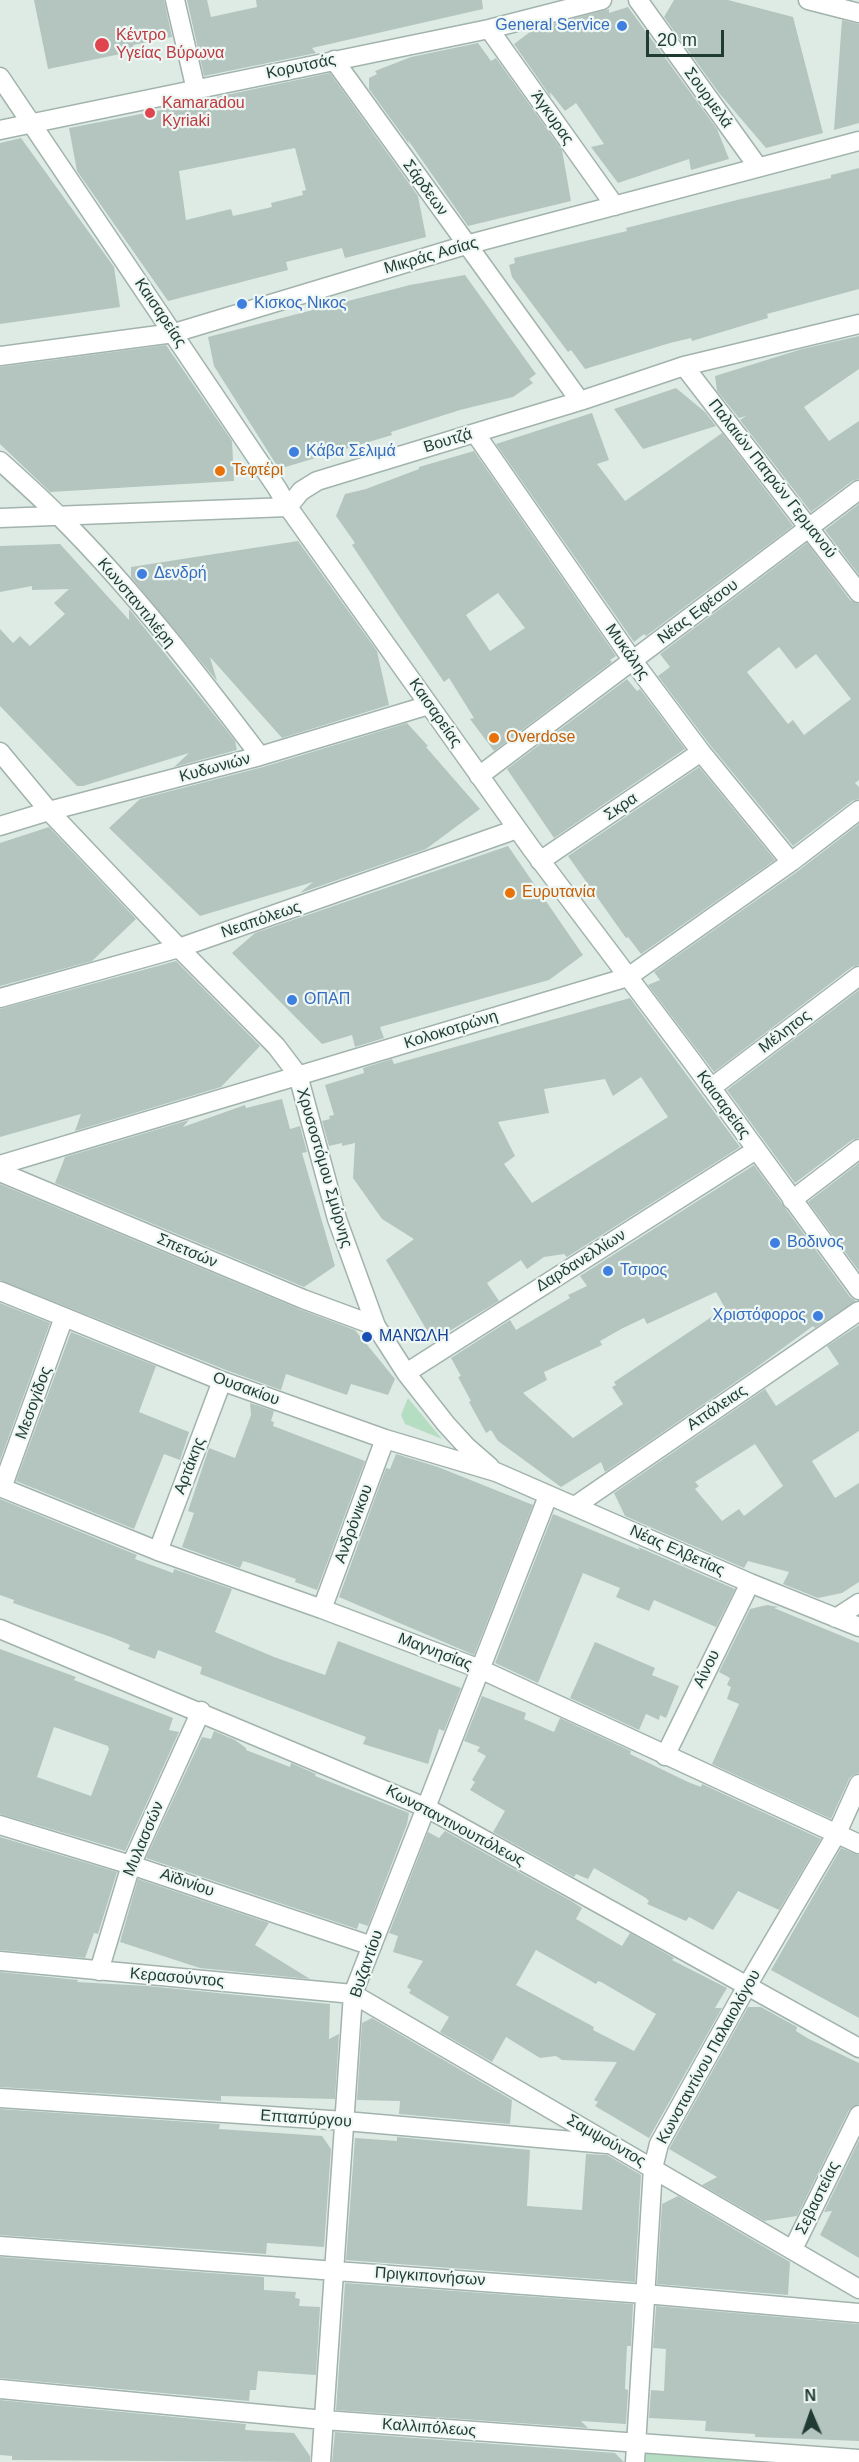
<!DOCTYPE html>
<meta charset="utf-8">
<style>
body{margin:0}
#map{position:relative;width:859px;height:2462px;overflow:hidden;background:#deebe5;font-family:Arial,sans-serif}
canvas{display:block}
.north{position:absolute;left:781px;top:2384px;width:60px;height:60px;-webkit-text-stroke:4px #eef7f3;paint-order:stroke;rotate:358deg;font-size:16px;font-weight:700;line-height:24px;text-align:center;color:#1f3b34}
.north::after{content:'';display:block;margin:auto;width:21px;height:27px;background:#1f3b34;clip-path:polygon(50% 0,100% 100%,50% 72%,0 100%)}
.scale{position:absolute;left:646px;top:30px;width:78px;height:27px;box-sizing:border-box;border:3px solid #1f3b34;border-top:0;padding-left:8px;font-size:18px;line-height:21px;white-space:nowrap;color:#1f3b34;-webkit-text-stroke:4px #eef7f3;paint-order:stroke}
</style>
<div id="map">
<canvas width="859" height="2462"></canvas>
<div class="north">N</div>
<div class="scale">20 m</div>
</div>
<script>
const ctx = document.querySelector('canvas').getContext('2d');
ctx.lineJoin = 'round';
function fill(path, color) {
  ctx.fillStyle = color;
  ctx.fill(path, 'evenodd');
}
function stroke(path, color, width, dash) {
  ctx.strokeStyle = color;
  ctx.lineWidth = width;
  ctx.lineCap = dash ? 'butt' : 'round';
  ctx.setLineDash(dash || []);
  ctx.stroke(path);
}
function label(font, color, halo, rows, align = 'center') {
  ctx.font = font + ' Arial,sans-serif';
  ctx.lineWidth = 4.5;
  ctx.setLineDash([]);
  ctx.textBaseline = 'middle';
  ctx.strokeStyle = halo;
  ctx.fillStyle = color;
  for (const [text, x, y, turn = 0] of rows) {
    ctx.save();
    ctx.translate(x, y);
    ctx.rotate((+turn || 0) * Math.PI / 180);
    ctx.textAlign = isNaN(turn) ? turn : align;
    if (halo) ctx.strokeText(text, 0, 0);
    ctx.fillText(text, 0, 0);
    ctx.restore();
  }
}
fill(new Path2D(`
 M408 1398 442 1439 405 1424 401 1415Z
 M636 2443 859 2462H635Z`), '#b5ddc1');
fill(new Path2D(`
 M34 0H164L172 37 133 45 135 51 48 69Z
 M187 0H207L211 17 257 7 256 0H482L483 9 312 48 316 53 204 76Z
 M674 0H728L793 17 823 133 766 148 719 93 664 17Z
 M628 7 717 129 729 159 691 170 689 159 618 183 591 147 604 144 576 103 565 111 550 92 551 97 514 44 534 29 609 9V13Z
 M842 20 859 24V123L834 130Z
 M478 43 491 61 496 58 562 150 571 201 468 226 408 140 409 144 369 89V78L377 74 375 71 411 57Z
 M330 73 418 196 426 237 345 258 342 248 286 262 288 270 168 301 77 171 69 128 208 101 207 99ZM295 148 306 190 302 191 303 195 271 203 272 207 233 216 231 209 186 220 179 171Z
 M21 138 114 267 120 307 0 324V143Z
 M859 168V289L767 314 768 318 692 341 691 338 670 343 585 369 571 350 568 352 512 277 509 265 515 263 514 258 627 231 626 228 737 200 831 178V175Z
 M465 275 536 374 529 379 533 383 513 397 460 410 391 432 392 435 279 469 214 366 208 337 410 285Z
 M859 336V369L804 407 829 441 859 421V479L852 481 811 512 740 420 746 416 739 418 717 391 715 376 802 349Z
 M166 345 232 441 234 481 50 492 0 444V367Z
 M676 388 705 412 716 426 643 449 614 409Z
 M592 413 609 460 597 464 625 501 722 433 793 526 646 636 644 634 634 642 496 444Z
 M474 451 616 656 610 660 612 662 494 751 470 719 474 718 449 678 444 682 397 613 352 545 355 543 336 516 345 494 366 489 419 469V467ZM498 593 525 628 490 651 466 615Z
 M859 504V575L825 530Z
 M298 541 377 651 389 705 282 738 210 657 217 681 131 577V567Z
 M807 543 850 600 859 604V780L855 783 859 787V799L852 801 793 846 710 745 658 676 670 667 660 654ZM779 647 796 669 816 654 851 699 804 735 793 720 788 724 747 672Z
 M60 544 129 620V609L130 610 228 732 235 741 237 750 174 767 189 753 83 786H77L0 706V629L13 643 20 636 30 646 65 614 54 603 69 589 32 590V586L0 592V546Z
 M627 679 637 691 640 689 685 749 554 838 507 769Z
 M407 723 428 746 426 747 480 809 426 849 300 893 313 882 200 916 109 828 140 799 263 767Z
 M699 767 775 860 641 954 628 937 626 938 568 856Z
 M859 824V965L852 967 714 1072 648 985 660 980 654 972 798 871Z
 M49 827 136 919 92 961 0 986V843Z
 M508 846 583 955 549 980 380 1027 384 1038 355 1047 352 1035 322 1044 232 953 255 933Z
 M176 961 260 1046 221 1087 75 1131 81 1114 0 1137V1009Z
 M859 990V1138L852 1140 795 1183 727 1090Z
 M630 998 740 1147 567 1257 564 1254 544 1257 527 1269 521 1260 487 1283 499 1301 433 1341 386 1260 414 1239 382 1219 353 1178 355 1143 342 1146V1143L329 1146 322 1121 330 1119 329 1116 334 1115 325 1085 364 1073 363 1068 392 1059 394 1064ZM641 1077 668 1117 532 1203 504 1164 515 1156 498 1122 549 1113 544 1089 605 1079 613 1096Z
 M282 1099 290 1129 300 1126 307 1152 302 1153 335 1266 304 1287 55 1183 65 1157 189 1120 183 1127 245 1105 246 1108Z
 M859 1163V1271L808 1202Z
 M754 1165 850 1297 856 1301 815 1328 813 1326 753 1370 605 1472 601 1462 561 1487 498 1441 491 1430 486 1433 469 1402 471 1401 458 1377 461 1376 451 1358 510 1320 516 1330 570 1298 568 1295 587 1286 580 1276ZM716 1292 725 1308 614 1382 616 1385 612 1387 623 1404 573 1438 523 1393 547 1380 544 1372 602 1345 600 1341 623 1328 644 1318 647 1324Z
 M0 1184 299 1309 355 1330 395 1379 388 1395 351 1384 347 1395 286 1374 281 1390 226 1370 0 1280Z
 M0 1303 50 1323 0 1461Z
 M859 1325V1431L812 1461 835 1498 859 1483V1582L842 1593 818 1598 783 1584 789 1572 748 1561 744 1568 625 1516 614 1493 765 1389 776 1406 839 1364 827 1346ZM755 1444 783 1486 744 1516 739 1509 722 1521 695 1489 699 1486 695 1482Z
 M71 1332 156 1366 139 1412 189 1432 180 1460 164 1454 134 1529 16 1481Z
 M250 1403 274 1411 271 1421 274 1422 273 1426 365 1461 317 1590 295 1582 296 1579 250 1563 243 1561 240 1568 182 1547 194 1513 188 1511 209 1448 235 1458 251 1415Z
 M396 1454 438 1467 533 1505 474 1655 339 1597 386 1468 390 1469Z
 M0 1499 137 1555 135 1559 173 1573 174 1569 232 1589 215 1632 274 1657 325 1675 338 1641 461 1688 444 1731 439 1729 428 1764 363 1744 366 1737 200 1674 202 1667 158 1650 155 1659 128 1649 130 1645 111 1637 13 1603 14 1600 0 1595Z
 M553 1514 640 1550 638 1547 735 1589 716 1627 654 1600 649 1611 616 1597 620 1588 583 1573 538 1683 495 1663Z
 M767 1605 779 1607 774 1608 859 1643V1773L853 1775 849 1779 831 1819 712 1764 739 1704 727 1699 731 1687 727 1685 730 1678 719 1672 750 1609Z
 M595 1642 655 1668 652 1675 679 1686 666 1718 660 1715 659 1720 646 1714 639 1730 570 1698Z
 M0 1649 76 1677 74 1680 173 1718 169 1730 179 1732 125 1851 0 1814ZM54 1727 108 1746 109 1749 91 1796 37 1777Z
 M482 1696 526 1713 524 1719 554 1732 560 1718 631 1751 630 1754 688 1782 701 1787 702 1784 821 1839 779 1910 738 1891 713 1930 689 1917 686 1921 647 1904 649 1901 646 1898 594 1868 588 1879 576 1874 574 1877 493 1832 505 1811 470 1790 475 1782 472 1780 486 1756 477 1751 480 1747 464 1741Z
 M214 1731 235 1740 246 1748V1750L290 1767 291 1763 316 1774 315 1776 409 1813 407 1824 368 1926 359 1923 357 1929 146 1858 202 1737 211 1739Z
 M445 1831 573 1902 582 1908 576 1919 622 1946 630 1933 674 1958 672 1960 727 1988 715 2008H722L649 2138 595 2106 598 2102 594 2100 617 2062 562 2060 556 2056 540 2058 506 2037 492 2062 440 2032 449 2017 409 1993 411 1990 407 1987 423 1961 393 1952 398 1936 389 1933 428 1832 439 1838ZM536 1950 596 1984 598 1981 601 1982 656 2014 634 2051 593 2030 594 2027 516 1985Z
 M0 1837 117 1872 98 1934 94 1933 85 1958 0 1950Z
 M841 1848 859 1855V2018L771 1970Z
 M138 1879 269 1923 255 1945 310 1979 200 1968 120 1942Z
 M0 1972 78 1980 77 1982 147 1986 330 2004 329 2039 339 2034 335 2099 221 2096V2101L0 2087Z
 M748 2007H761L797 2027 796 2031 809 2039 859 2063V2104L849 2110 797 2216 764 2221 702 2185 717 2177 669 2149Z
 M372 2018 512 2100 510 2124 399 2114 400 2101 357 2100 362 2023Z
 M0 2109 220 2124 219 2129 322 2136 331 2149 324 2247 267 2243 266 2254 0 2235Z
 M397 2137 530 2150 527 2206 582 2210 586 2154 607 2155 641 2175 635 2282 346 2260 355 2138 397 2141Z
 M859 2140V2258L820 2235 832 2211 824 2212Z
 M678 2196 790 2262 788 2295 657 2284 662 2204Z
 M0 2257 264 2277V2290L296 2292 295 2298 300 2299 299 2306 320 2307 316 2375 258 2371 256 2390H250L249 2401 0 2378Z
 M345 2283 633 2304 631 2346H627L625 2389 628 2390 626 2424 581 2421 588 2428 336 2410Z
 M656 2306 859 2324V2441L755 2437V2434L705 2431 706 2421 649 2418 651 2390 664 2391 666 2349 653 2348Z
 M0 2400 246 2424 245 2430 294 2433 310 2456V2462L12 2460V2456L0 2455Z
 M335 2432 615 2453 624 2462H332Z`), '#b3c5be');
const minor = new Path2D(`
 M175 0 196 90
 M638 0 758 167
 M808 0 859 13
 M489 29 615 206
 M334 60 580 401
 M0 77 277 488 288 507 531 848 691 1060 859 1290
 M0 130 489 29 602 0
 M0 356 174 333 466 245 859 141
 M684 366 859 593
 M475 433 633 661 701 752 791 862
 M0 461C20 479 41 498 60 517 133 590 198 674 260 756
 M0 518 288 507 301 491 317 481 580 401 684 366 859 324
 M0 752 49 811 179 948 276 1046 298 1075 337 1219 376 1326 406 1373 446 1424 467 1447 490 1467
 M479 776 859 490
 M0 826 49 811 260 756 429 705
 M540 861 701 752
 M0 998 179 948 517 829
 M711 1088 859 976
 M0 1165 628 977 791 862 859 810
 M0 1172 303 1299 376 1326
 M792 1200 859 1149
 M0 1291 222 1381 385 1439 496 1472 750 1583 859 1627
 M406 1373 756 1150
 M0 1487 158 1551 322 1609 480 1669 859 1844
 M2 1488 64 1317
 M575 1506 859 1311
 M158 1551 222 1381
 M322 1609 385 1439
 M836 1618 859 1603
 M0 1629 427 1808 859 2048
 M665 1756 750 1583
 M0 1825 131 1865 372 1946
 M0 1961 353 1994 859 2289
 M99 1971 131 1865 201 1711
 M0 2098 345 2121 607 2144
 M0 2246 645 2294 859 2313
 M793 2249 859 2115
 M0 2389 324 2420 859 2459
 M321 2462 353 1994 548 1496
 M635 2462 653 2168 659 2144 747 1986 837 1833 859 1784`);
stroke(minor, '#a1b3ac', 21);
stroke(minor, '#fff', 18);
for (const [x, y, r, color] of [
 [622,26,6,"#3f7fe0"],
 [102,45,8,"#e0444e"],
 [150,113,6,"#e0444e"],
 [242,304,6,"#3f7fe0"],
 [294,452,6,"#3f7fe0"],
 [220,471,6,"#e8710a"],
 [142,574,6,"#3f7fe0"],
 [494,738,6,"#e8710a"],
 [510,893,6,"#e8710a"],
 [292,1000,6,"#3f7fe0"],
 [775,1243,6,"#3f7fe0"],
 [608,1271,6,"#3f7fe0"],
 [818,1316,6,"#3f7fe0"],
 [367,1337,6,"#1a4fb4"]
]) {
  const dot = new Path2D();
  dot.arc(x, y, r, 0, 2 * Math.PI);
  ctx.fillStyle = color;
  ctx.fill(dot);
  stroke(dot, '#eef7f3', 2);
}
label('16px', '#366cbe', '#eef7f3', [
 ["General Service",610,26,"right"],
 ["Κισκος Νικος",254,304],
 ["Κάβα Σελιμά",306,452],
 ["Δενδρή",154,574],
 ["ΟΠΑΠ",304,1000],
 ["Βοδινος",787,1243],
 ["Τσιρος",620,1271],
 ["Χριστόφορος",806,1316,"right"]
], 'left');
label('16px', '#be3a42', '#eef7f3', [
 ["Κέντρο",116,36],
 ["Υγείας Βύρωνα",116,54],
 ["Kamaradou",162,104],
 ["Kyriaki",162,122]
], 'left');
label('16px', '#1f3b34', '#eef7f3', [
 ["Κορυτσάς",301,67,-12],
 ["Σουρμελά",708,98,54],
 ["Άγκυρας",552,118,55],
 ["Σάρδεων",425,188,54],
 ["Μικράς Ασίας",431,256,-16],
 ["Καισαρείας",160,313,56],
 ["Βουτζά",448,441,-17],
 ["Παλαιών Πατρών Γερμανού",772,479,52],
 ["Κωνσταντιλιέρη",136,603,50],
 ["Νέας Εφέσου",698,612,-37],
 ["Μυκάλης",627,652,55],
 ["Καισαρείας",435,713,55],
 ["Κυδωνιών",215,768,-15],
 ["Σκρα",621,807,-34],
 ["Νεαπόλεως",261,920,-19],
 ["Κολοκοτρώνη",451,1030,-17],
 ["Μέλητος",785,1032,-37],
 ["Καισαρείας",723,1105,54],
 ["Χρυσοστόμου Σμύρνης",324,1168,74],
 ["Σπετσών",187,1251,23],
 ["Δαρδανελλίων",581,1261,-32],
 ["Ουσακίου",246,1389,20],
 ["Μεσογίδος",34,1403,-70],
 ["Αττάλειας",717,1408,-34],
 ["Αρτάκης",190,1466,-69],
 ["Ανδρόνικου",354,1524,-70],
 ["Νέας Ελβετίας",677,1551,24],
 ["Μαγνησίας",435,1652,21],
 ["Αίνου",707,1669,-64],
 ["Κωνσταντινουπόλεως",455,1826,28],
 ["Μυλασσών",144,1839,-67],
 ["Αϊδινίου",187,1883,19],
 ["Βυζαντίου",367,1964,-71],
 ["Κερασούντος",177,1978,5],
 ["Κωνσταντίνου Παλαιολόγου",709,2057,-61],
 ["Επταπύργου",306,2119,4],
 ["Σαμψούντος",606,2141,30],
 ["Σεβαστείας",818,2198,-64],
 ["Πριγκιπονήσων",430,2277,4],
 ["Καλλιπόλεως",429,2428,4]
]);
label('16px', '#c56008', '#eef7f3', [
 ["Τεφτέρι",232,471],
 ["Overdose",506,738],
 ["Ευρυτανία",522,893]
], 'left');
label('16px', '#164399', '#eef7f3', [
 ["ΜΑΝΏΛΗ",379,1337]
], 'left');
</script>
